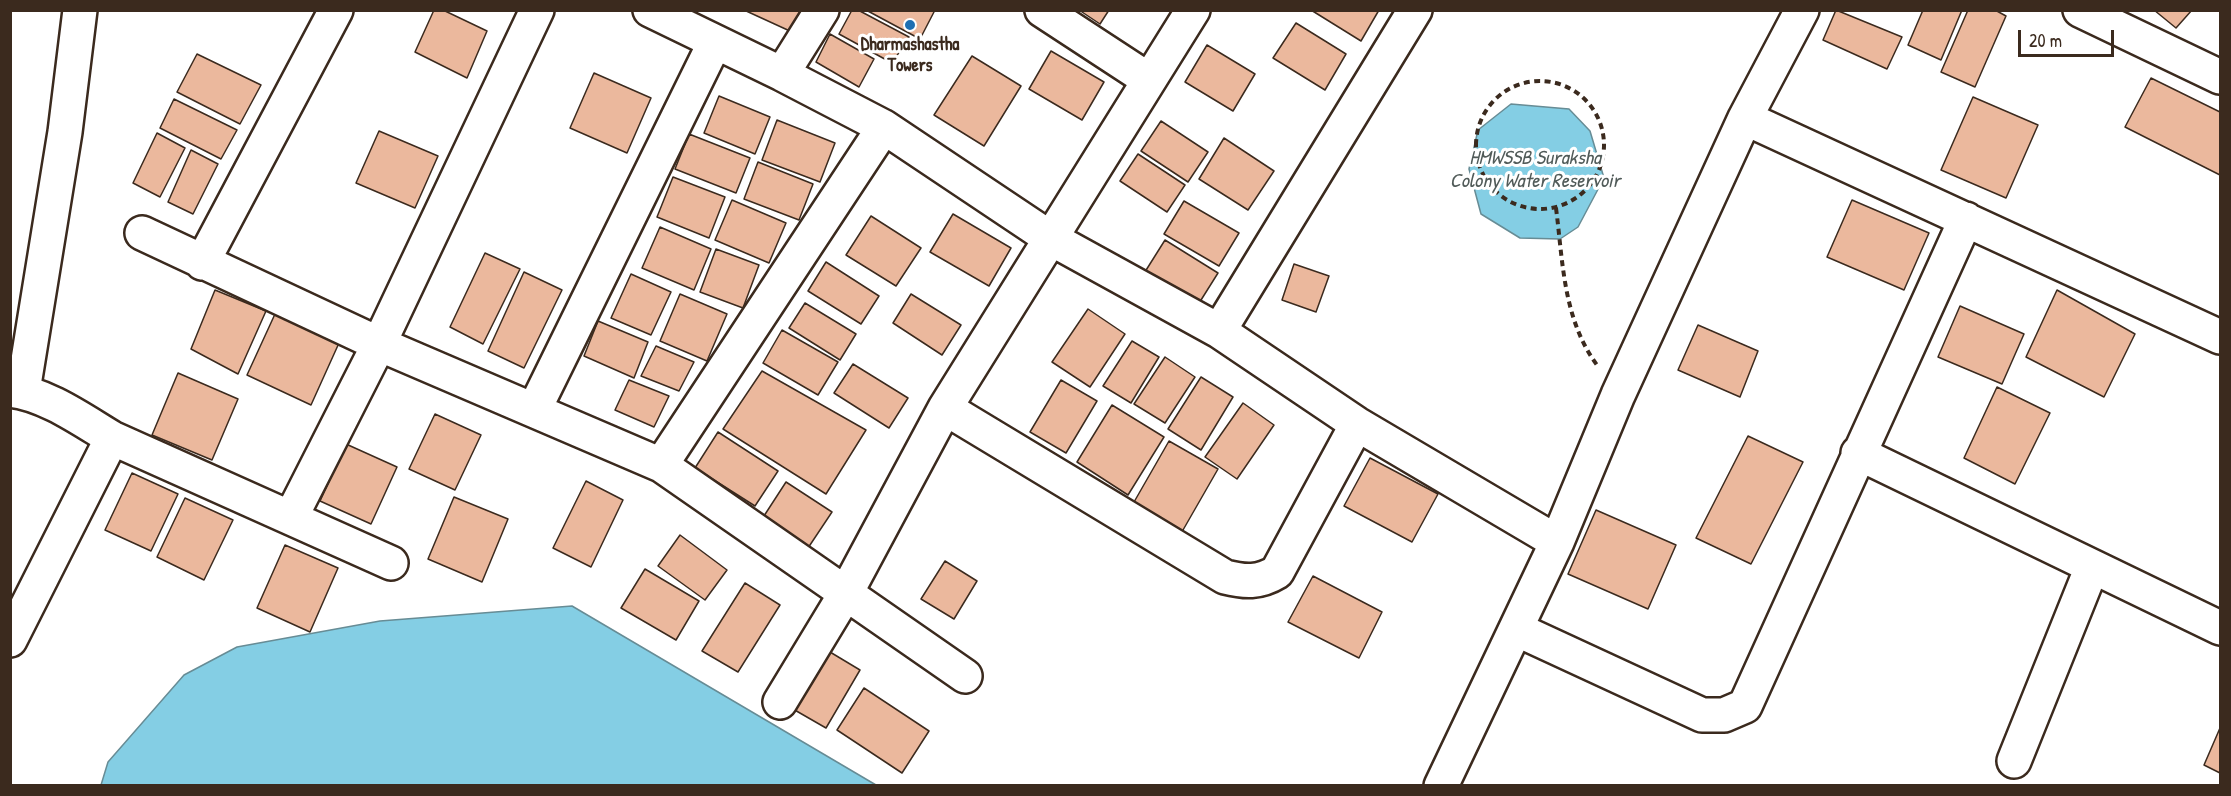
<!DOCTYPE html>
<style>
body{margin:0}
#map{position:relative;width:2231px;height:796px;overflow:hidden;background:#fff;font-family:"Patrick Hand",sans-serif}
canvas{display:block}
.frame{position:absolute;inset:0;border:12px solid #3b2a1e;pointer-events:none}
.scale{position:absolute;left:2018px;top:30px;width:96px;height:27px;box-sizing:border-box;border:3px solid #3b2a1e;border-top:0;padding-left:8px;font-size:18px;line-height:21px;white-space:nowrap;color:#3b2a1e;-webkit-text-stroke:4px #fff;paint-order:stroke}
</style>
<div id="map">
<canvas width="2231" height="796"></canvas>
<div class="frame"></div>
<div class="scale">20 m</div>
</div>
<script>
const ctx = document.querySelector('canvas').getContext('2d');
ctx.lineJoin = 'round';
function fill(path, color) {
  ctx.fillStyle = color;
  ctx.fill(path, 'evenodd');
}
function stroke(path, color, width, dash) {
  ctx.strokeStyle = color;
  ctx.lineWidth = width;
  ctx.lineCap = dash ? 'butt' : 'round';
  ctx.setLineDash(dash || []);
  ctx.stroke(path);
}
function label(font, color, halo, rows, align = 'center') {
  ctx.font = font + ' "Patrick Hand",sans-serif';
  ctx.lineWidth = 6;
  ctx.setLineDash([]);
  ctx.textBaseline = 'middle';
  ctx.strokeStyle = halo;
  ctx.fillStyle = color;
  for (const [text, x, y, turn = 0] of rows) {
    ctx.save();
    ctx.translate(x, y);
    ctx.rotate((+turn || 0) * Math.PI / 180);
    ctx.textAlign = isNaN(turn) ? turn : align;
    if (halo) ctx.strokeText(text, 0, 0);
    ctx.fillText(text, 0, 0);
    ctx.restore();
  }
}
const water = new Path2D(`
 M1511 104 1569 109 1590 131 1604 178 1578 227 1560 239 1520 238 1481 214 1469 169 1478 130Z
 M572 606 876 785H101L108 762 184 675 237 647 380 621Z`);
fill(water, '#84cee4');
stroke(water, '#678c95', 1.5);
const building = new Path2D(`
 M434 10H443L487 31 467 78 415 52Z
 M744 10H802L792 32Z
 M852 10H858L909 37 892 63 839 34Z
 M866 10H935L920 39Z
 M1079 10H1109L1100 24Z
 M1311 10H1379L1361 41Z
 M1836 10 1902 37 1887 69 1823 40Z
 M1923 10H1962L1941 60 1908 45Z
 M1968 10H1995L2006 16 1975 87 1941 72Z
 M2154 10H2192L2176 28Z
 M1296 23 1346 54 1325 90 1273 58Z
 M830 34 874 59 859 87 816 62Z
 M1207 45 1255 74 1233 111 1185 82Z
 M1051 51 1104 82 1082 120 1029 89Z
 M197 54 261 85 240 124 177 92Z
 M972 56 1021 86 984 146 934 115Z
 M594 73 651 98 627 153 570 128Z
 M2151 78 2220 112V175L2125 127Z
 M719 96 770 117 755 154 704 133Z
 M1973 97 2038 125 2006 198 1941 170Z
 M174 99 237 130 221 159 160 128Z
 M777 120 835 143 820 182 762 160Z
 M1161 121 1208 152 1188 182 1141 151Z
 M379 131 438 156 415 208 356 183Z
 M157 133 185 148 160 197 133 183Z
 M689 134 750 158 736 193 675 169Z
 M1224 138 1274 171 1248 210 1199 179Z
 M191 150 218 164 193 214 168 202Z
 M1138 154 1185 185 1167 212 1120 181Z
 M758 162 813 184 799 220 744 199Z
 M673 177 725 197 709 238 657 217Z
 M732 200 786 223 769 263 715 240Z
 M1852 200 1929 233 1904 290 1827 257Z
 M1184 201 1239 233 1219 266 1164 234Z
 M953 214 1011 248 989 286 930 252Z
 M871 216 921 248 896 286 846 255Z
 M660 227 711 249 694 290 642 268Z
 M1165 240 1218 273 1196 308 1143 275Z
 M716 249 759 265 743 308 700 292Z
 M485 253 520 269 483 344 450 327Z
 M826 262 879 296 861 324 808 291Z
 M1294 264 1329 276 1316 312 1282 300Z
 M524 272 562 290 524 368 488 351Z
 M631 274 671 292 651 335 611 318Z
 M215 290 266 311 238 374 191 349Z
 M2057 290 2135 334 2104 397 2026 357Z
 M680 294 727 314 707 361 660 341Z
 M911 294 961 325 942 355 893 323Z
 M805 303 856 334 840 360 789 328Z
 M1960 306 2024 334 2002 384 1938 357Z
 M1088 309 1125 334 1090 387 1052 362Z
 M275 314 339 343 311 405 247 375Z
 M598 321 648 342 634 378 584 356Z
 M1698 325 1758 351 1740 397 1678 370Z
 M782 330 838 362 818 395 763 363Z
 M1132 341 1159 357 1131 403 1103 386Z
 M656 346 694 362 679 391 641 376Z
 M1165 357 1195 377 1165 423 1134 404Z
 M853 364 908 398 889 428 834 393Z
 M762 371 866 430 826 494 723 429Z
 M178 373 238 399 212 460 152 435Z
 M1201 377 1233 397 1201 450 1168 429Z
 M629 380 669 396 654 427 615 410Z
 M1061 380 1097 401 1066 453 1030 432Z
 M1997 387 2050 413 2015 484 1964 458Z
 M1243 403 1274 425 1237 479 1205 457Z
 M1112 405 1164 437 1128 495 1077 462Z
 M435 414 481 435 455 490 409 469Z
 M718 432 778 471 755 506 695 468Z
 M1748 436 1803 462 1751 564 1696 538Z
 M1169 441 1218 469 1179 537 1130 509Z
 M346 444 397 467 371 524 320 501Z
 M1370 458 1438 494 1412 542 1344 506Z
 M132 473 178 494 151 551 105 530Z
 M586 481 623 500 591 567 553 548Z
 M786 482 832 512 808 548 762 519Z
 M454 497 508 519 482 582 428 559Z
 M185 498 233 520 204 580 157 557Z
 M1596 510 1676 545 1648 609 1568 574Z
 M680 535 727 570 705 600 658 566Z
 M285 545 338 568 310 632 257 608Z
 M945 561 977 581 954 619 921 599Z
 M645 569 699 601 676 640 621 608Z
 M1313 576 1382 612 1359 658 1288 622Z
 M745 583 780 605 738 672 702 651Z
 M820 646 860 670 826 728 786 705Z
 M864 688 929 731 902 773 837 730Z
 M2220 728V773L2204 765Z`);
fill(building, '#ebb89d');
stroke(building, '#3b2a1e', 1.5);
const street = new Path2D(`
 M650 10 782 74 884 127 1050 238 1219 331 1357 424 1557 542
 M1042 10 1149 80
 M2080 10 2220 77
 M782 74 822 10
 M1745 118 2220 337
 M142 233 379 344 661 465 965 676
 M202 263 336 10
 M1219 331 1415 10
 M10 390C46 394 82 420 112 438L391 563
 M23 391 65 132 80 10
 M945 408 1225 577C1245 582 1259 583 1277 572L1357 424
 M534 410 715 42
 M1858 453 2220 628
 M661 465 884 127
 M291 517 379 344 537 10
 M1516 629 1702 715H1724L1745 706 1966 219
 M10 640 112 438
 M780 702 846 593 945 408 1193 10
 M2014 761 2092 567
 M1441 786 1557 542 1618 395 1745 118 1802 10`);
stroke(street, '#3b2a1e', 38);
stroke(new Path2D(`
 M1476 145a64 64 0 1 1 128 0a64 64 0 1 1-128 0Z
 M1556 208C1563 262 1563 319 1597 365`), '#3b2a1e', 4, [6, 4.5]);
stroke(street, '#fff', 33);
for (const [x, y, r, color] of [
 [910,25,6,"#1f6fb2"]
]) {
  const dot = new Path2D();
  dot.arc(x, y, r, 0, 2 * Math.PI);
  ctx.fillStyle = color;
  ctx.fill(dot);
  stroke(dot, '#fff', 2);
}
label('bold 18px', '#3b2a1e', '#fff', [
 ["Dharmashastha",910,45],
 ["Towers",910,66]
]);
label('italic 20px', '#515b59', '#fff', [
 ["HMWSSB Suraksha",1535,159],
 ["Colony Water Reservoir",1535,182]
]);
</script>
